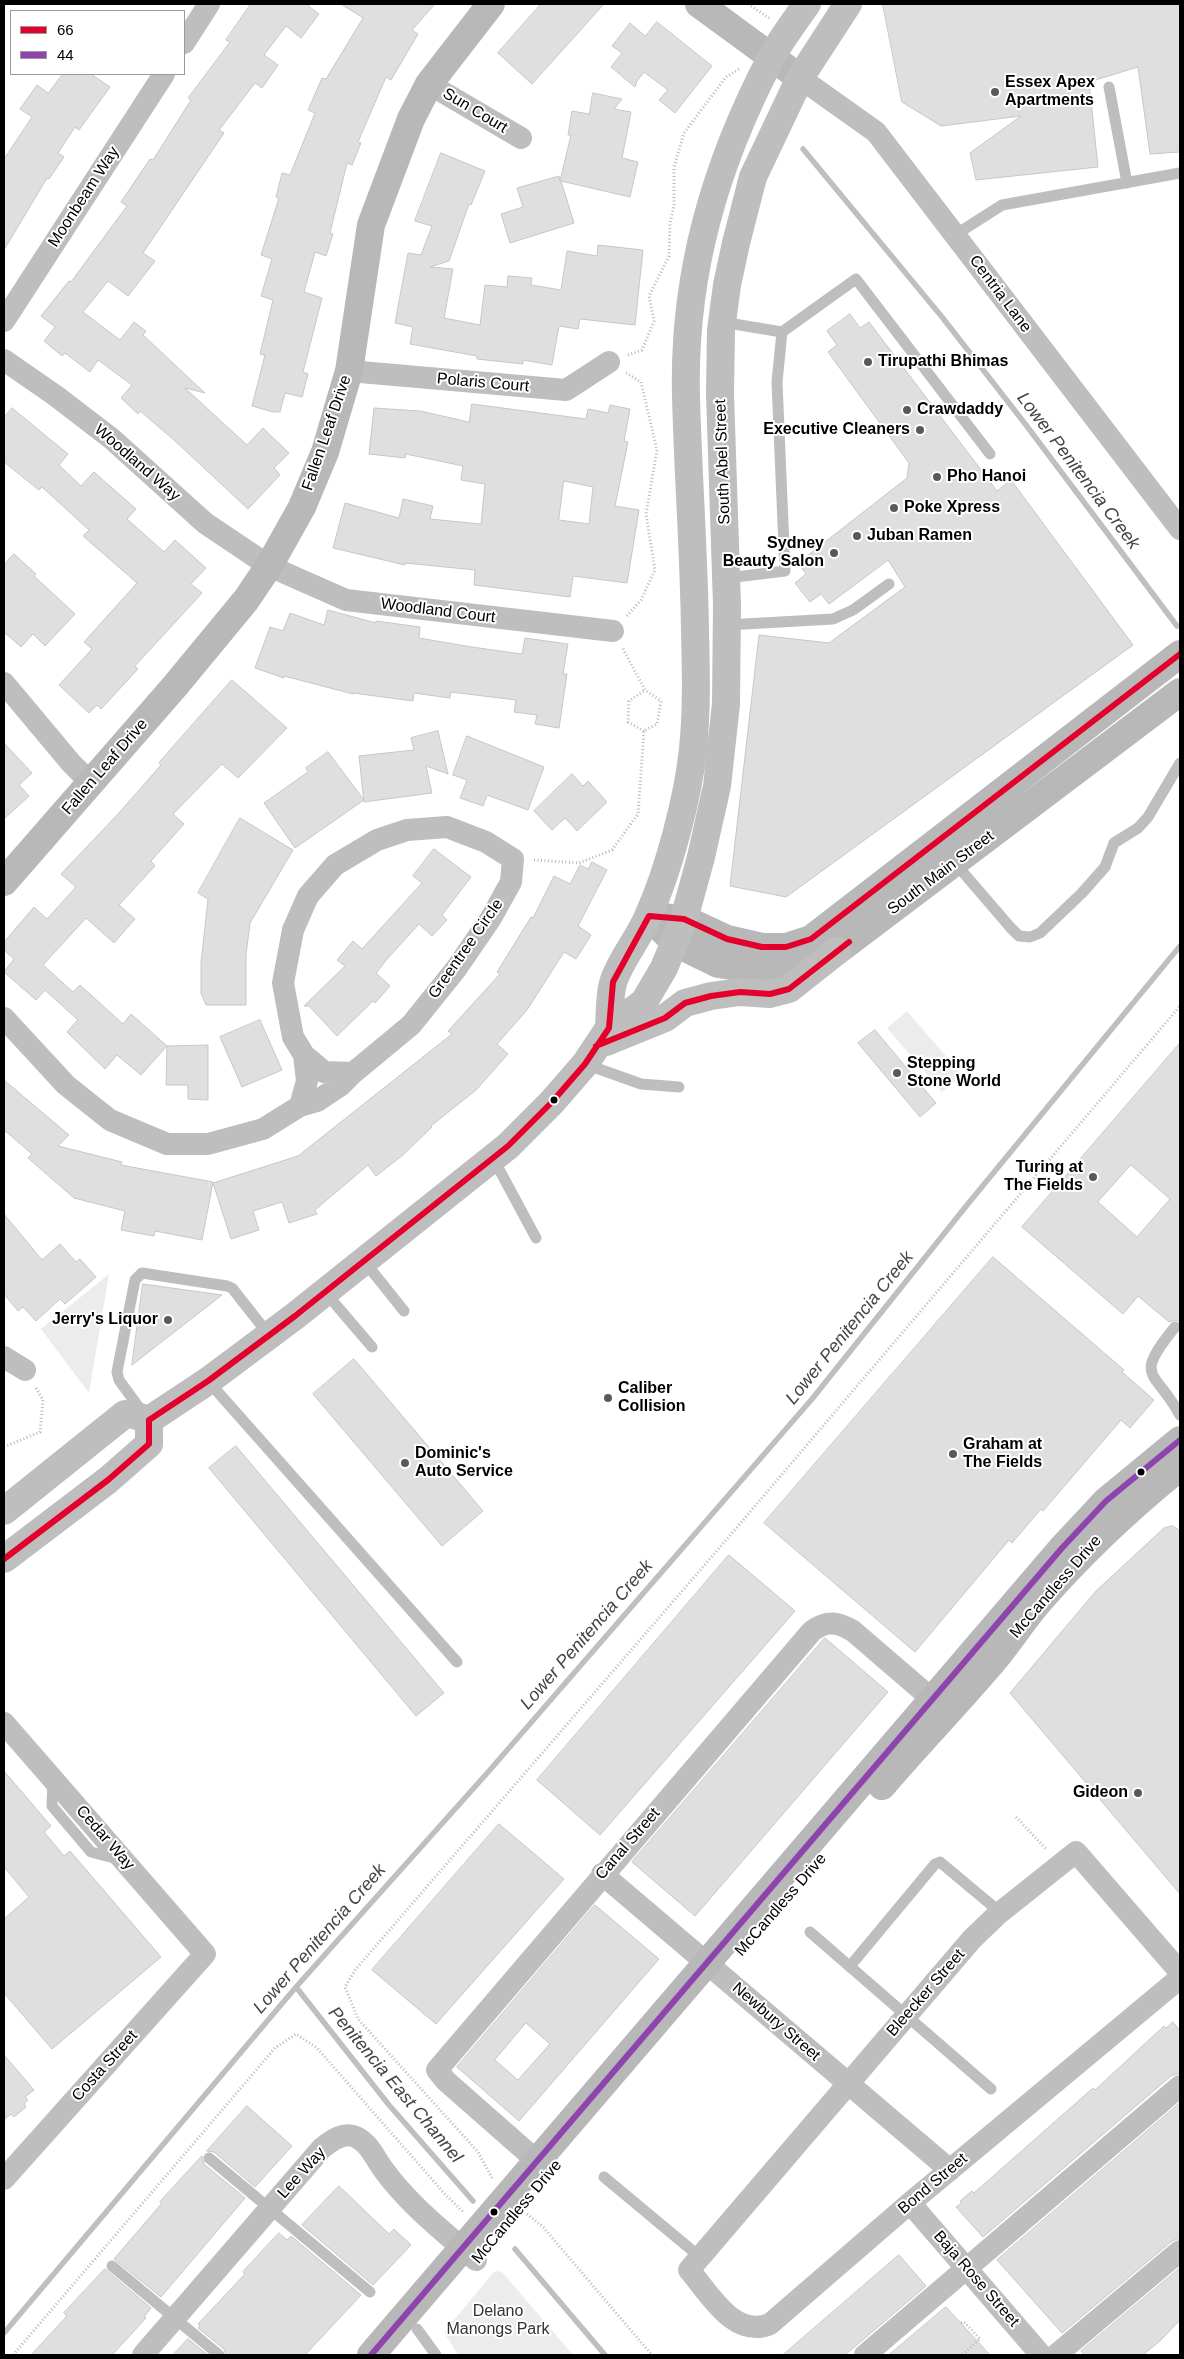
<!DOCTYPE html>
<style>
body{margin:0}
#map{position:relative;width:1184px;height:2359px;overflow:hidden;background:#fff;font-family:Arial,sans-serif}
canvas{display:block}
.frame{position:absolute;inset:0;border:5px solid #000;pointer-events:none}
.legend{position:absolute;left:10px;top:10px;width:175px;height:65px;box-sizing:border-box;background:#fff;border:1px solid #999;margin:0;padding:6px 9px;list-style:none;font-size:15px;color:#000}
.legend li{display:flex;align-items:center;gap:10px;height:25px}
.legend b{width:25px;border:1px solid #999}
</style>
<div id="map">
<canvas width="1184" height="2359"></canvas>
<div class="frame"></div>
<ul class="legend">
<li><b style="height:6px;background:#e4002b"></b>66</li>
<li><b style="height:6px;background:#8e44ad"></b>44</li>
</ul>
</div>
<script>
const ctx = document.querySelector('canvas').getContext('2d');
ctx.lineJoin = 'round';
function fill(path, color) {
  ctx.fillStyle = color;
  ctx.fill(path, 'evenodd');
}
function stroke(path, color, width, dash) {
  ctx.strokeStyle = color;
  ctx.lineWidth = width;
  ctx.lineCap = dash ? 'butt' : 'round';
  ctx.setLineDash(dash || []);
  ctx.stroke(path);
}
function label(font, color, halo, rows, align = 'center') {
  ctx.font = font + ' Arial,sans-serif';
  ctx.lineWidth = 4;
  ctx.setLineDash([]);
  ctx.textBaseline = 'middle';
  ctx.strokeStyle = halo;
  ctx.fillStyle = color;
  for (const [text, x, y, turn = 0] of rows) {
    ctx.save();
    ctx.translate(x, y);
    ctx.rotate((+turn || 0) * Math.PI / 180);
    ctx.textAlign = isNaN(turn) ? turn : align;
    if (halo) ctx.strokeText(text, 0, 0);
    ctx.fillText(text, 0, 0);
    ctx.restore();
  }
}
fill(new Path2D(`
 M907 1011 962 1075 942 1092 887 1028Z
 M109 1274 89 1393 41 1329Z
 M498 2271 503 2273 573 2355H458L444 2332 493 2273Z`), '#ececec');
stroke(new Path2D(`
 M803 149 942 317 1026 425 1177 626
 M296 1987 389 2105 473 2201
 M515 2249 605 2355
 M4 2333 296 1987 489 1771 812 1399 967 1205 1180 946`), '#bfbfbf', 5.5);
const building = new Path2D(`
 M251 4H306L319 14 301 38 286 26 264 55 278 65 262 88 255 83 219 130 224 133 143 253 155 261 128 296 108 281 83 312 120 340 134 322 146 331 143 335 205 393 185 388 247 445 263 428 289 453 274 468 280 475 248 509 174 440 140 411 138 414 121 398 132 385 98 360 90 372 65 353 62 356 44 341 55 327 41 316 69 281 71 282 127 206 121 202 150 159 153 160 191 100 188 98 230 42 226 40Z
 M341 4H435L412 30 418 34 391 80 386 77 358 142 361 143 352 165 347 163 330 233 333 234 326 256 315 252 304 292 322 298 303 372 308 374 302 397 285 393 280 412H273L252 406 265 355 260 354 273 300 261 296 272 259 261 255 279 198 276 197 282 173 290 175 315 113 308 110 322 78 326 79 363 18Z
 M541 4H604L532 84 498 53Z
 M883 4H1180V152L1150 154 1138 67 1089 82 1098 167 976 180 970 153 1021 116 941 126 902 102Z
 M657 22 712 66 675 113 659 100 668 90 644 72 637 81 635 87 611 67 622 53 612 46 630 23 645 36Z
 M63 74H91L110 87 79 130 75 127 58 153 64 157 49 179 47 178 4 250V159L32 117 20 109 37 85 48 93Z
 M593 93 622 99 614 109 631 112 622 158 638 162 630 197 561 181 574 223 510 243 501 214 523 207 517 188 559 176 560 181 571 135H568L572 111 589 114Z
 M441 153 485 171 471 205 469 204 449 261 430 267 453 269 444 318 480 325 485 285 507 287 508 276 532 278 531 285 561 290 567 251 597 256 598 245 643 250 635 325 580 319 578 329 559 326 552 365 523 360V364L477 359V356L410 344 413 327 395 323 408 253 421 255 432 226 415 221Z
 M850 314 860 328 869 322 997 491 1011 480 1133 645 786 897 730 886 759 635 829 643 905 587 888 560 829 604 821 594 810 602 795 583 806 574 798 563 907 478 909 463 828 352 837 345 827 331Z
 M472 404 586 419 588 409 608 413 610 405 630 409 624 441 628 442 615 506 639 510 627 583 573 576 570 597 474 585 475 570 405 563V565L333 548 345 503 399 518 403 499 433 506 430 519 481 524 485 484 461 480 463 466 406 454 405 458 369 454 374 408 420 411 469 422ZM564 481 593 487 589 524 559 520Z
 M12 408 68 454 59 465 81 486 94 472 136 509 127 519 164 552 175 540 206 568 191 584 202 593 135 666 138 669 101 709 97 705 89 713 59 685 92 649 84 642 137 583 83 536 89 530 42 487 39 490 4 462V418Z
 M14 554 36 574 34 576 75 614 45 646 33 634 21 647 4 632V565Z
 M328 610 376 623V621L420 627 419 638 472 647 522 654 525 638 568 644 563 674H567L559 728 535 724 537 715 514 712 516 700 451 692 450 698 414 693 413 701 353 693V694L284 676V678L255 668 270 627 283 631 290 613 324 625Z
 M232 680 287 728 238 778 222 764 173 814 184 824 151 861 155 866 119 905 135 919 114 943 86 918 43 965 73 992 80 985 123 1024 131 1014 167 1046 208 1045V1100L188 1099V1085H166L167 1046 141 1075 117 1055 105 1069 67 1032 78 1020 45 990 36 1000 4 972 14 959 4 950V942L34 907 47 919 76 887 61 874 118 814 161 765 159 763Z
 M438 731 448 774 426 766 432 793 364 802 359 756 414 750 411 738Z
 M467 736 544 767 528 810 487 795 483 806 460 798 467 780 453 775Z
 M4 743 32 773 19 785 29 796 4 819Z
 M328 752 364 800 295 848 264 803 308 772 306 768Z
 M572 774 583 786 588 781 607 802 577 831 565 818 552 830 534 811Z
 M240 818 293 850 250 923 246 955V1005H206L201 993V963L208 899 198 893Z
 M434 849 471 877 442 915 447 920 432 936 419 924 388 958 376 973 390 986 375 1003 373 1001 337 1036 309 1006H304L345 966 337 960 353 941 362 949 422 883 413 876Z
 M592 862 607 870 578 926 591 935 576 959 564 952 527 1010 497 1044 508 1054 476 1090 431 1126 432 1127 403 1155 376 1176 368 1165 315 1210 317 1214 289 1223 282 1202 253 1211 259 1230 231 1239 213 1183 298 1156 452 1034 448 1031 500 974 497 972 531 917 533 918 554 876 570 884 580 865 588 869Z
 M260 1020 282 1070 242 1087 220 1037Z
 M875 1030 936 1103 920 1117 858 1043Z
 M1180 1043V1322L1176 1320 1169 1322 1138 1296 1123 1314 1022 1227ZM1131 1165 1170 1199 1137 1237 1098 1202Z
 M4 1080 69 1135 58 1146 122 1162 121 1165 213 1182 202 1240 155 1231 154 1236 121 1230 125 1211 74 1198 28 1158 32 1154 4 1130Z
 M4 1214 42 1260 60 1244 76 1262 80 1259 96 1277 65 1304 60 1299 36 1321 23 1307 18 1311 4 1294Z
 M993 1257 1124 1370 1122 1372 1154 1400 1130 1428 1121 1420 1043 1511 1041 1509 1012 1543 1009 1540 915 1652 764 1523Z
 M143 1284 222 1295 132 1365Z
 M354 1359 483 1511 442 1546 313 1394Z
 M236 1446 444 1693 416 1716 209 1468Z
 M1173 1526 1180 1531V1894L1010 1693 1096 1591 1164 1528Z
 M729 1555 795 1611 600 1835 537 1780Z
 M825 1638 888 1692 695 1916 632 1862Z
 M4 1771 51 1826 44 1832 64 1856 70 1851 161 1957 52 2049 4 1993V1919L29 1897 4 1867Z
 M499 1824 564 1879 436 2024 372 1970Z
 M595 1905 659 1959 519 2121 457 2067ZM526 2023 550 2044 518 2080 495 2060Z
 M1173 2022 1180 2031V2073L1171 2076 983 2237 956 2207 962 2203 960 2201 972 2191 974 2193 1093 2088 1095 2090 1164 2026 1166 2028Z
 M4 2055 34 2090 25 2097 28 2100 24 2104 26 2107 14 2117 11 2114 4 2120Z
 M1180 2103V2238L1172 2241 1062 2333 997 2260Z
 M247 2106 292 2146 255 2187 214 2152 207 2151Z
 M202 2156 204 2164 245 2198 161 2297 114 2259 162 2203 160 2202Z
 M339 2186 389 2234 394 2229 411 2245 373 2285 302 2225Z
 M279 2233 287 2240 291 2236 361 2295 305 2355H226L224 2349 198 2328 200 2326 198 2324 245 2274 243 2272Z
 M899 2255 926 2286 845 2355H783Z
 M1180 2268V2320L1161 2340 1143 2355H1085L1081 2351Z
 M105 2269 151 2308 144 2317 146 2318 112 2355H31L67 2316 64 2313Z
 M946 2307 990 2355H889Z
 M188 2339 208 2355H173Z`);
fill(building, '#dfdfdf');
stroke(building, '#c7c7c7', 1);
stroke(new Path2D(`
 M748 4 769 18
 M628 355 642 350 654 321 649 296 669 256 670 223 674 206V167L684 133 726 77 739 69
 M626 373 641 382 657 450 646 514 655 570 641 600 627 616
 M644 731 628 722 629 701 645 690
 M534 860 579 863 612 850 638 814 644 731 657 724 661 701 645 690 622 647
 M4 1447 40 1432 43 1400 36 1388
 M1016 1817 1046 1849
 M492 2178 478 2152 358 2019 345 1987 355 1970 727 1539 1180 1006
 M527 2214 543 2227 652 2355
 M961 2323 964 2322 980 2339 962 2355
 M13 2355 275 2048 296 2034 317 2048 443 2192 464 2213`), '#b9b9b9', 3, [1, 2.5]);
stroke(new Path2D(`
 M1109 87 1127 183
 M955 235 1002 205 1180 173
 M722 322 782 332 856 279 990 454
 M727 578 785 571 777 382 782 332
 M727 625 833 619 853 610 889 584
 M955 863 1010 927 1019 936 1030 937 1040 933 1082 893 1105 867 1114 843 1138 828 1148 817 1180 763
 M585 1064 641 1084 679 1087
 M493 1158 536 1238
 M364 1261 404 1311
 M325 1292 372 1347
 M1175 1327C1133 1379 1154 1368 1180 1415
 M208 1381 457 1662
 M143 1413 119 1380 117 1372 135 1280 142 1273 227 1286 232 1288 269 1335
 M53 1780 52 1806 91 1852 118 1859
 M810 1932 991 2089
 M851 1965 935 1864 940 1862 1001 1913
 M209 2158 370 2292
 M604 2177 700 2257
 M112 2266 219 2355
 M417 2329 436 2355`), '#bebebe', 11);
stroke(new Path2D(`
 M184 43 209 4
 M800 78 876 132 1180 529
 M429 84 521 138
 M4 321 164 74
 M4 360 56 396 112 439 205 523 269 566 346 600 613 631
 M349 371 566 390 609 362
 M4 683 71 763 91 783
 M447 827 486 842 513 859 511 882 491 918 456 969 411 1025 353 1073 324 1072 304 1055 293 1037 283 983 293 930 308 896 335 865 377 840 407 830Z
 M4 1018 66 1085 110 1120 167 1144H208L263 1129 300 1106 317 1101 341 1085 353 1073
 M300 1106 307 1081 304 1055
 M4 1357 25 1370
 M4 1723 205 1954 4 2179
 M602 1874 950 2170
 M1180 1972 1076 1852 997 1915 972 1939 689 2270C710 2294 734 2339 770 2324L910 2203 1180 1978
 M537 2161 446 2081 437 2070 812 1631C827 1620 838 1622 853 1631L932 1699
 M910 2203 1041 2355
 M143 2355 322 2148C331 2141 344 2131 356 2137 369 2143 375 2158 383 2169 409 2205 443 2231 476 2260
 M865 2355 1180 2086
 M1056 2355 1180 2251`), '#bebebe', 22);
stroke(new Path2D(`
 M699 4 800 78
 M4 882 175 686 246 600 269 566 302 507 325 452 349 371 371 225 411 119 429 84 491 4
 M649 916 675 943 718 964 766 971 795 967 837 951 1180 692
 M661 917 684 919 727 939 762 947H786L811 939 1180 654
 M882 1786C916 1746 953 1708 988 1667 1006 1647 1020 1624 1037 1604 1081 1553 1128 1509 1180 1467
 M371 2355 1062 1548 1106 1501 1180 1440`), '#b8b8b8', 28);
stroke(new Path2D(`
 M609 1028C610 1013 609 994 614 980 622 957 640 937 649 914 669 869 688 798 693 749 697 710 696 671 695 631 694 553 688 475 686 396 683 274 715 165 771 58 781 39 795 21 807 4
 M606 1042 665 1018 685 1003 711 996 740 992 770 994 789 989 837 951
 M149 1420 208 1381 295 1316 508 1146 552 1102 585 1064 609 1028 644 1002 664 968 684 919 701 857 717 786 726 704 727 605 720 394 721 330 727 285 736 243 753 177 800 78 848 4
 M4 1511 125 1414H131L149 1420
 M4 1559 108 1480 149 1444V1420`), '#bebebe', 28);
stroke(new Path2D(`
 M596 1046 665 1018 685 1003 711 996 740 992 770 994 789 989 849 942
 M149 1420 208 1381 295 1316 508 1146 552 1102 585 1064 609 1028 613 982 649 916 684 919 727 939 762 947H786L811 939 1180 654
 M4 1559 108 1480 149 1444V1420`), '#e4002b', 6);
stroke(new Path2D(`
 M371 2355 1062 1548 1106 1501 1180 1440`), '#8e44ad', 6);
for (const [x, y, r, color] of [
 [995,92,5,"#595959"],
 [868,362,5,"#595959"],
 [907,410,5,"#595959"],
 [920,430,5,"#595959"],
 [937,477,5,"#595959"],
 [894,508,5,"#595959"],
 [857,536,5,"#595959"],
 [834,553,5,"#595959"],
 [897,1073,5,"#595959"],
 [554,1100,4.5,"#000"],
 [1093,1177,5,"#595959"],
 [168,1320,5,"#595959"],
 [608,1398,5,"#595959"],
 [953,1454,5,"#595959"],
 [405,1463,5,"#595959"],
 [1141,1472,4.5,"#000"],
 [1138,1793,5,"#595959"],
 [494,2212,4.5,"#000"]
]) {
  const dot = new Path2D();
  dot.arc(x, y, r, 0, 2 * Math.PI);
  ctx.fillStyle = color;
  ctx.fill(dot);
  stroke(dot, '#fff', 2);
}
label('bold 16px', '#000', '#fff', [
 ["Essex Apex",1005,83],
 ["Apartments",1005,101],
 ["Tirupathi Bhimas",878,362],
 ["Crawdaddy",917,410],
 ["Executive Cleaners",910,430,"right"],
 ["Pho Hanoi",947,477],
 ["Poke Xpress",904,508],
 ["Juban Ramen",867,536],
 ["Sydney",824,544,"right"],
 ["Beauty Salon",824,562,"right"],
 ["Stepping",907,1064],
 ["Stone World",907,1082],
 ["Turing at",1083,1168,"right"],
 ["The Fields",1083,1186,"right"],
 ["Jerry's Liquor",158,1320,"right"],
 ["Caliber",618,1389],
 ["Collision",618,1407],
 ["Graham at",963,1445],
 ["The Fields",963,1463],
 ["Dominic's",415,1454],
 ["Auto Service",415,1472],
 ["Gideon",1128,1793,"right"]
], 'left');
label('16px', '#000', '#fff', [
 ["Sun Court",475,111,31],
 ["Moonbeam Way",84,197,-57],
 ["Centria Lane",1000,294,53],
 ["Polaris Court",483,383,5],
 ["Fallen Leaf Drive",327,433,-71],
 ["South Abel Street",723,462,-92],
 ["Woodland Way",137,463,41],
 ["Woodland Court",438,611,7],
 ["Fallen Leaf Drive",105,767,-49],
 ["South Main Street",941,873,-37],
 ["Greentree Circle",466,949,-55],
 ["McCandless Drive",1056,1587,-49],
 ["Cedar Way",105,1838,49],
 ["Canal Street",628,1844,-49],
 ["McCandless Drive",781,1905,-49],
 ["Bleecker Street",926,1993,-49],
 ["Newbury Street",776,2022,41],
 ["Costa Street",105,2066,-48],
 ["Lee Way",302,2173,-48],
 ["Bond Street",933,2184,-40],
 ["McCandless Drive",517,2212,-50],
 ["Baja Rose Street",976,2279,49]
]);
label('16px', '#333', '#fff', [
 ["Delano",498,2312],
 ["Manongs Park",498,2330]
]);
label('italic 18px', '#444', '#fff', [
 ["Lower Penitencia Creek",1078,471,53],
 ["Lower Penitencia Creek",850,1328,-51],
 ["Lower Penitencia Creek",587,1635,-49],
 ["Lower Penitencia Creek",320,1939,-49],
 ["Penitencia East Channel",395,2085,50]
]);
</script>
